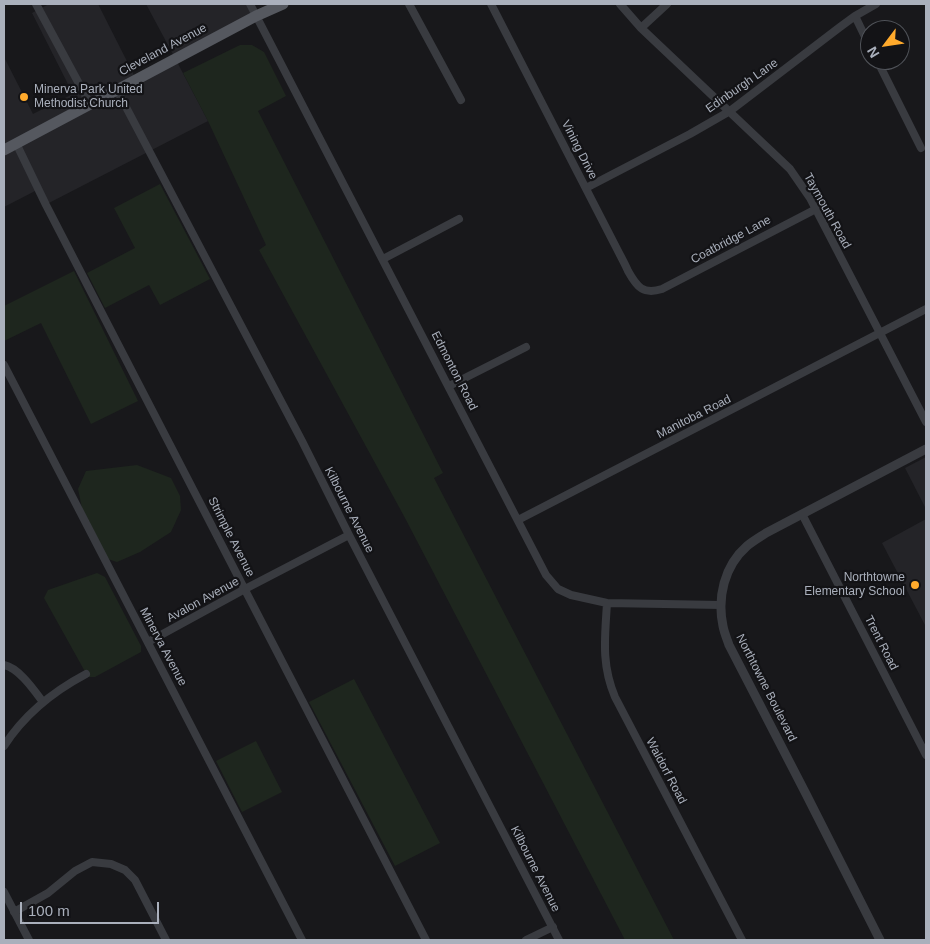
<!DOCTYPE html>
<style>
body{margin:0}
#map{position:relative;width:930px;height:944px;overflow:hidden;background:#18181b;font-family:Helvetica,sans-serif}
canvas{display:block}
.frame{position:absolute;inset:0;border:5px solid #aab0bc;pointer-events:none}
.north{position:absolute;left:860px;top:20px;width:50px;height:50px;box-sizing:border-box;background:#131316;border:1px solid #4f5258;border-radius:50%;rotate:239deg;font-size:14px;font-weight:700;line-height:20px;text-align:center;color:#aab0bc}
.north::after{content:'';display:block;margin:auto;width:18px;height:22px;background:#ffaa2c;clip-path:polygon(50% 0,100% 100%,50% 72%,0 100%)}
.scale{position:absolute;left:20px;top:902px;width:139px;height:22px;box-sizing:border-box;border:2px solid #aab0bc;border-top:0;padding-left:6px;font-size:15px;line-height:18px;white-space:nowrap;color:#aab0bc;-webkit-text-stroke:4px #131316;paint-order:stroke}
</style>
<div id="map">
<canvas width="930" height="944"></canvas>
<div class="frame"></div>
<div class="north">N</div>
<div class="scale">100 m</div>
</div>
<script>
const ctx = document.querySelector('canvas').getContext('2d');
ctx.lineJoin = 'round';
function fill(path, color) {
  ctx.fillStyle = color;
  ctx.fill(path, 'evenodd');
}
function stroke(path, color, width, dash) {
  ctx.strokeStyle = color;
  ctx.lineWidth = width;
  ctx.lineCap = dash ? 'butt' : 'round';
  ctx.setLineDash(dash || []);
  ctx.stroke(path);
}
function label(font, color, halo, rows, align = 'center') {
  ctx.font = font + ' Helvetica,sans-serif';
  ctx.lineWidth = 4.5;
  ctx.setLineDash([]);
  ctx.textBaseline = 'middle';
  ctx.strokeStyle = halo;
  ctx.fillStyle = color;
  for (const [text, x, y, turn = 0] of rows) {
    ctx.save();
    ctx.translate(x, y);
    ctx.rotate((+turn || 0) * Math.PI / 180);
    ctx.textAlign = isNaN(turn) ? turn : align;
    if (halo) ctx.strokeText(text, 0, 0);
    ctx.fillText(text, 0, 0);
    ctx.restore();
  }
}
fill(new Path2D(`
 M49 4H98L136 79 176 60 146 4H250L256 20 176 60 208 121 45 205 37 190 4 207V57L33 114 73 94 32 13Z
 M926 457V509L905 468Z
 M926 519V627L882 543Z`), '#242428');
fill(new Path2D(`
 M240 45H252L264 52 286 96 258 111 443 473 434 478 674 940H625L405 518 259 250 266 245 208 121 183 73Z
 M160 184 210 279 160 305 149 285 105 308 87 273 135 248 114 208Z
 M74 271 138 401 91 424 41 323 4 341V306Z
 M137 465 171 478 180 496 181 510 171 532 140 552 117 562 108 559 82 508 78 489 86 471Z
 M97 573 105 577 141 646V652L95 677H88L44 598 48 590Z
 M354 679 440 843 395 866 309 702Z
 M256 741 282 792 242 812 216 761Z`), '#1e261e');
stroke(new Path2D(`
 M36 4 90 104
 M250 4 546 575 558 589 571 595 607 603 721 605
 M409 4 461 100
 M491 4 617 249C621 257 625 264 628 271 637 287 643 295 662 289L816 209
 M620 4 641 28 790 169 810 198 926 422
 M855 16 870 47
 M641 28 667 4
 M877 60 921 148
 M117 90 302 441 349 535 559 940
 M16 143 46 205 426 940
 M586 188 690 134 730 111 840 27 855 16 876 4
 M383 259 459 219
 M4 365 302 940
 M449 386 526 347
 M802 514 926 755
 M518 520 926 309
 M607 603C605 637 601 664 615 697L742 940
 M148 642 245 589 349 535
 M4 665C19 668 34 690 43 702
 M4 746C24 715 54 691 86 674
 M4 892 29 940
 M14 912 48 893 75 871 92 862 111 864 125 870 135 880 166 940
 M526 940 553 927`), '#393b40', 8);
stroke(new Path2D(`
 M880 940 805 792 729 645C727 639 724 632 723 626 717 598 724 566 747 546 753 541 760 537 766 533L926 449`), '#393b40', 9);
stroke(new Path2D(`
 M4 150 256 16 283 4`), '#55585f', 11);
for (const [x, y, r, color] of [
 [24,97,5,"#ffaa2c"],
 [915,585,5,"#ffaa2c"]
]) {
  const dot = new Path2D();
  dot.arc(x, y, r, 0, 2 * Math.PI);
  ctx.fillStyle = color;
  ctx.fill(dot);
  stroke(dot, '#131316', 2);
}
label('12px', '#aab0bc', '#131316', [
 ["Cleveland Avenue",163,50,-28],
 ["Edinburgh Lane",742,86,-35],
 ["Vining Drive",579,150,63],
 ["Taymouth Road",827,211,61],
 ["Coatbridge Lane",731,240,-28],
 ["Edmonton Road",454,371,63],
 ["Manitoba Road",694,417,-27],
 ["Kilbourne Avenue",349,510,63],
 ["Strimple Avenue",231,537,63],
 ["Avalon Avenue",203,600,-29],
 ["Trent Road",881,643,63],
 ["Minerva Avenue",163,647,62],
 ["Northtowne Boulevard",766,688,63],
 ["Waldorf Road",666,771,62],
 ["Kilbourne Avenue",535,869,63]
]);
label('12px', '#aab0bc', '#131316', [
 ["Minerva Park United",34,90],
 ["Methodist Church",34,104],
 ["Northtowne",905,578,"right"],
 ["Elementary School",905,592,"right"]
], 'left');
</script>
